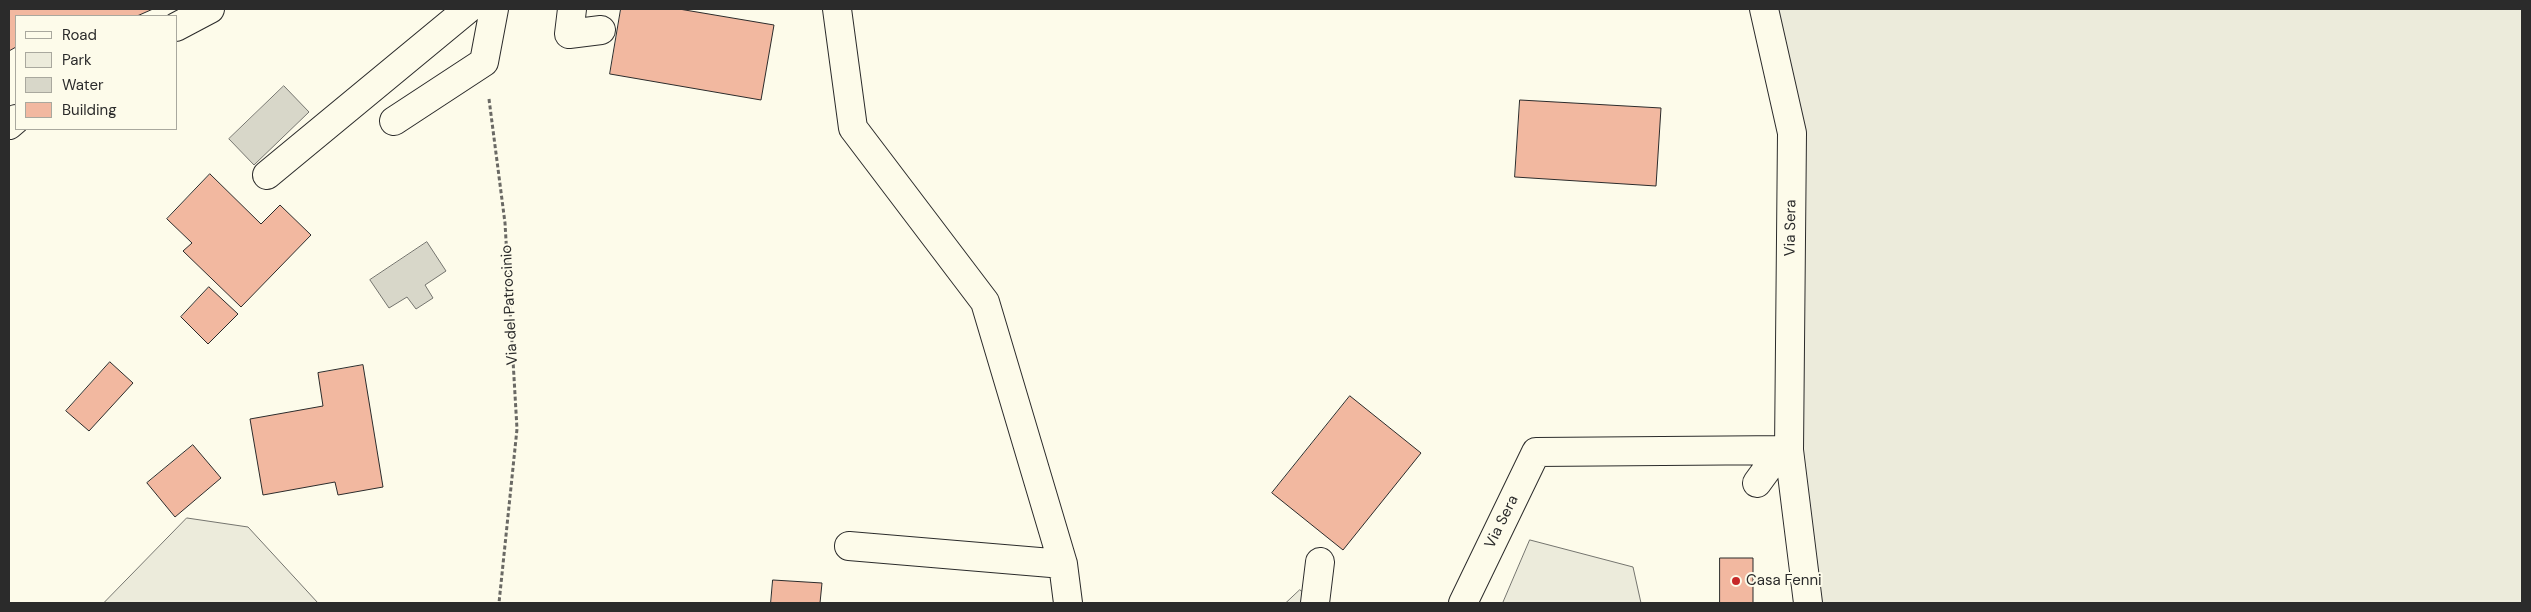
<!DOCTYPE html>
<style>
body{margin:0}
#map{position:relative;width:2531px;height:612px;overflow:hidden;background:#fdfbea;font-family:"DM Sans",sans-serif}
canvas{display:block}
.frame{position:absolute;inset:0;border:10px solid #2b2b2b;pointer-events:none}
.legend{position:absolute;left:15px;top:15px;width:162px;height:115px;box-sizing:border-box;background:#fdfbea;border:1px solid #a9a89e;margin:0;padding:6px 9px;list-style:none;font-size:15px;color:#2b2b2b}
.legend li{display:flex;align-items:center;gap:10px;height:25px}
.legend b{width:25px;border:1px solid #a9a89e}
</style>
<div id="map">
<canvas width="2531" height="612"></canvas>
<div class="frame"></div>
<ul class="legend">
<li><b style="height:6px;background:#fdfbea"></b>Road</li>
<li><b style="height:14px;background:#ecebdb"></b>Park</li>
<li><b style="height:14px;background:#d8d7c9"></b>Water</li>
<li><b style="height:14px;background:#f2b8a0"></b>Building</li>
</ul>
</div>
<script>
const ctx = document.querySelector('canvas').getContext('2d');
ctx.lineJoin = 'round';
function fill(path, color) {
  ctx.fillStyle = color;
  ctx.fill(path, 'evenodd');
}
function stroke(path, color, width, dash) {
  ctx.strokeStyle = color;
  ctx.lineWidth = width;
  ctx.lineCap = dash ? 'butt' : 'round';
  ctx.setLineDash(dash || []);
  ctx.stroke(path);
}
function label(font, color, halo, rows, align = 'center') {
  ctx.font = font + ' "DM Sans",sans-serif';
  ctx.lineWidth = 4;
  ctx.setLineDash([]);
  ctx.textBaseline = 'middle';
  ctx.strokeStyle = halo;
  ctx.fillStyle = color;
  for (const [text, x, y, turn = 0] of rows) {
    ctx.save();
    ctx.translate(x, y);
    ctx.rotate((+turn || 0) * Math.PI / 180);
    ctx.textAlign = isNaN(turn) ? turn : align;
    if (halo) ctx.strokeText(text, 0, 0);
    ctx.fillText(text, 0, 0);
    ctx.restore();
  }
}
const green = new Path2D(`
 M1778 9H2522V603H1821L1802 451Z
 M187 518 248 527 318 603H104Z
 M1530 540 1633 567 1641 603H1503Z
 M1300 590 1319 603H1286Z`);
fill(green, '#ecebdb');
stroke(green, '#74746e', 1);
const water = new Path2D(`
 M284 86 309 112 254 165 229 139Z
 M427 242 446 271 425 285 433 298 416 309 407 297 389 308 370 280Z`);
fill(water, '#d8d7c9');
stroke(water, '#74746e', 1);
const building = new Path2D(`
 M9 9H153L137 16H16V47L9 51Z
 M621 9H679L774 25 761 100 610 74Z
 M1520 100 1661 108 1656 186 1515 177Z
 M210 174 261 224 280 205 311 235 241 307 183 251 192 243 167 219Z
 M209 287 238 314 208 344 181 317Z
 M110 362 133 383 89 431 66 411Z
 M363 365 383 487 338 495 335 482 263 495 250 419 323 406 318 373Z
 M1350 396 1421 453 1343 550 1272 493Z
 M193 445 221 478 175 517 147 483Z
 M1720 558H1753V603H1720Z
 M773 580 822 583 820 603H771Z`);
fill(building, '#f2b8a0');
stroke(building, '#2b2b2b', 1);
const minor = new Path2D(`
 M572 9 569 34 601 30
 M837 9 853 128 985 302 1063 564 1068 603
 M1764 9 1792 133 1789 450 1808 603
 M176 27 210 9
 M394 121 484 62 494 9
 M9 125 16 119
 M267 175 468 9
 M1757 483 1781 450
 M849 546 1063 564
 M1315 603 1320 562
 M1463 603 1536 452 1789 450`);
stroke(minor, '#2b2b2b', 30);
stroke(new Path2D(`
 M489 99 505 223 517 429 499 603`), '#6a6964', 3, [4, 2.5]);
stroke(minor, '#fdfbea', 28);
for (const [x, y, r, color] of [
 [1736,581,5,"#c62828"]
]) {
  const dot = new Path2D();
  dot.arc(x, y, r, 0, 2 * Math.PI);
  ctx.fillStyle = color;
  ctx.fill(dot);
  stroke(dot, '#fdfbea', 2);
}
label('15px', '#2b2b2b', '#fdfbea', [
 ["Via Sera",1791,228,-89],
 ["Via del Patrocinio",510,305,-93],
 ["Via Sera",1502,522,-64]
]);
label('15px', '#2b2b2b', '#fdfbea', [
 ["Casa Fenni",1746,581]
], 'left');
</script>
